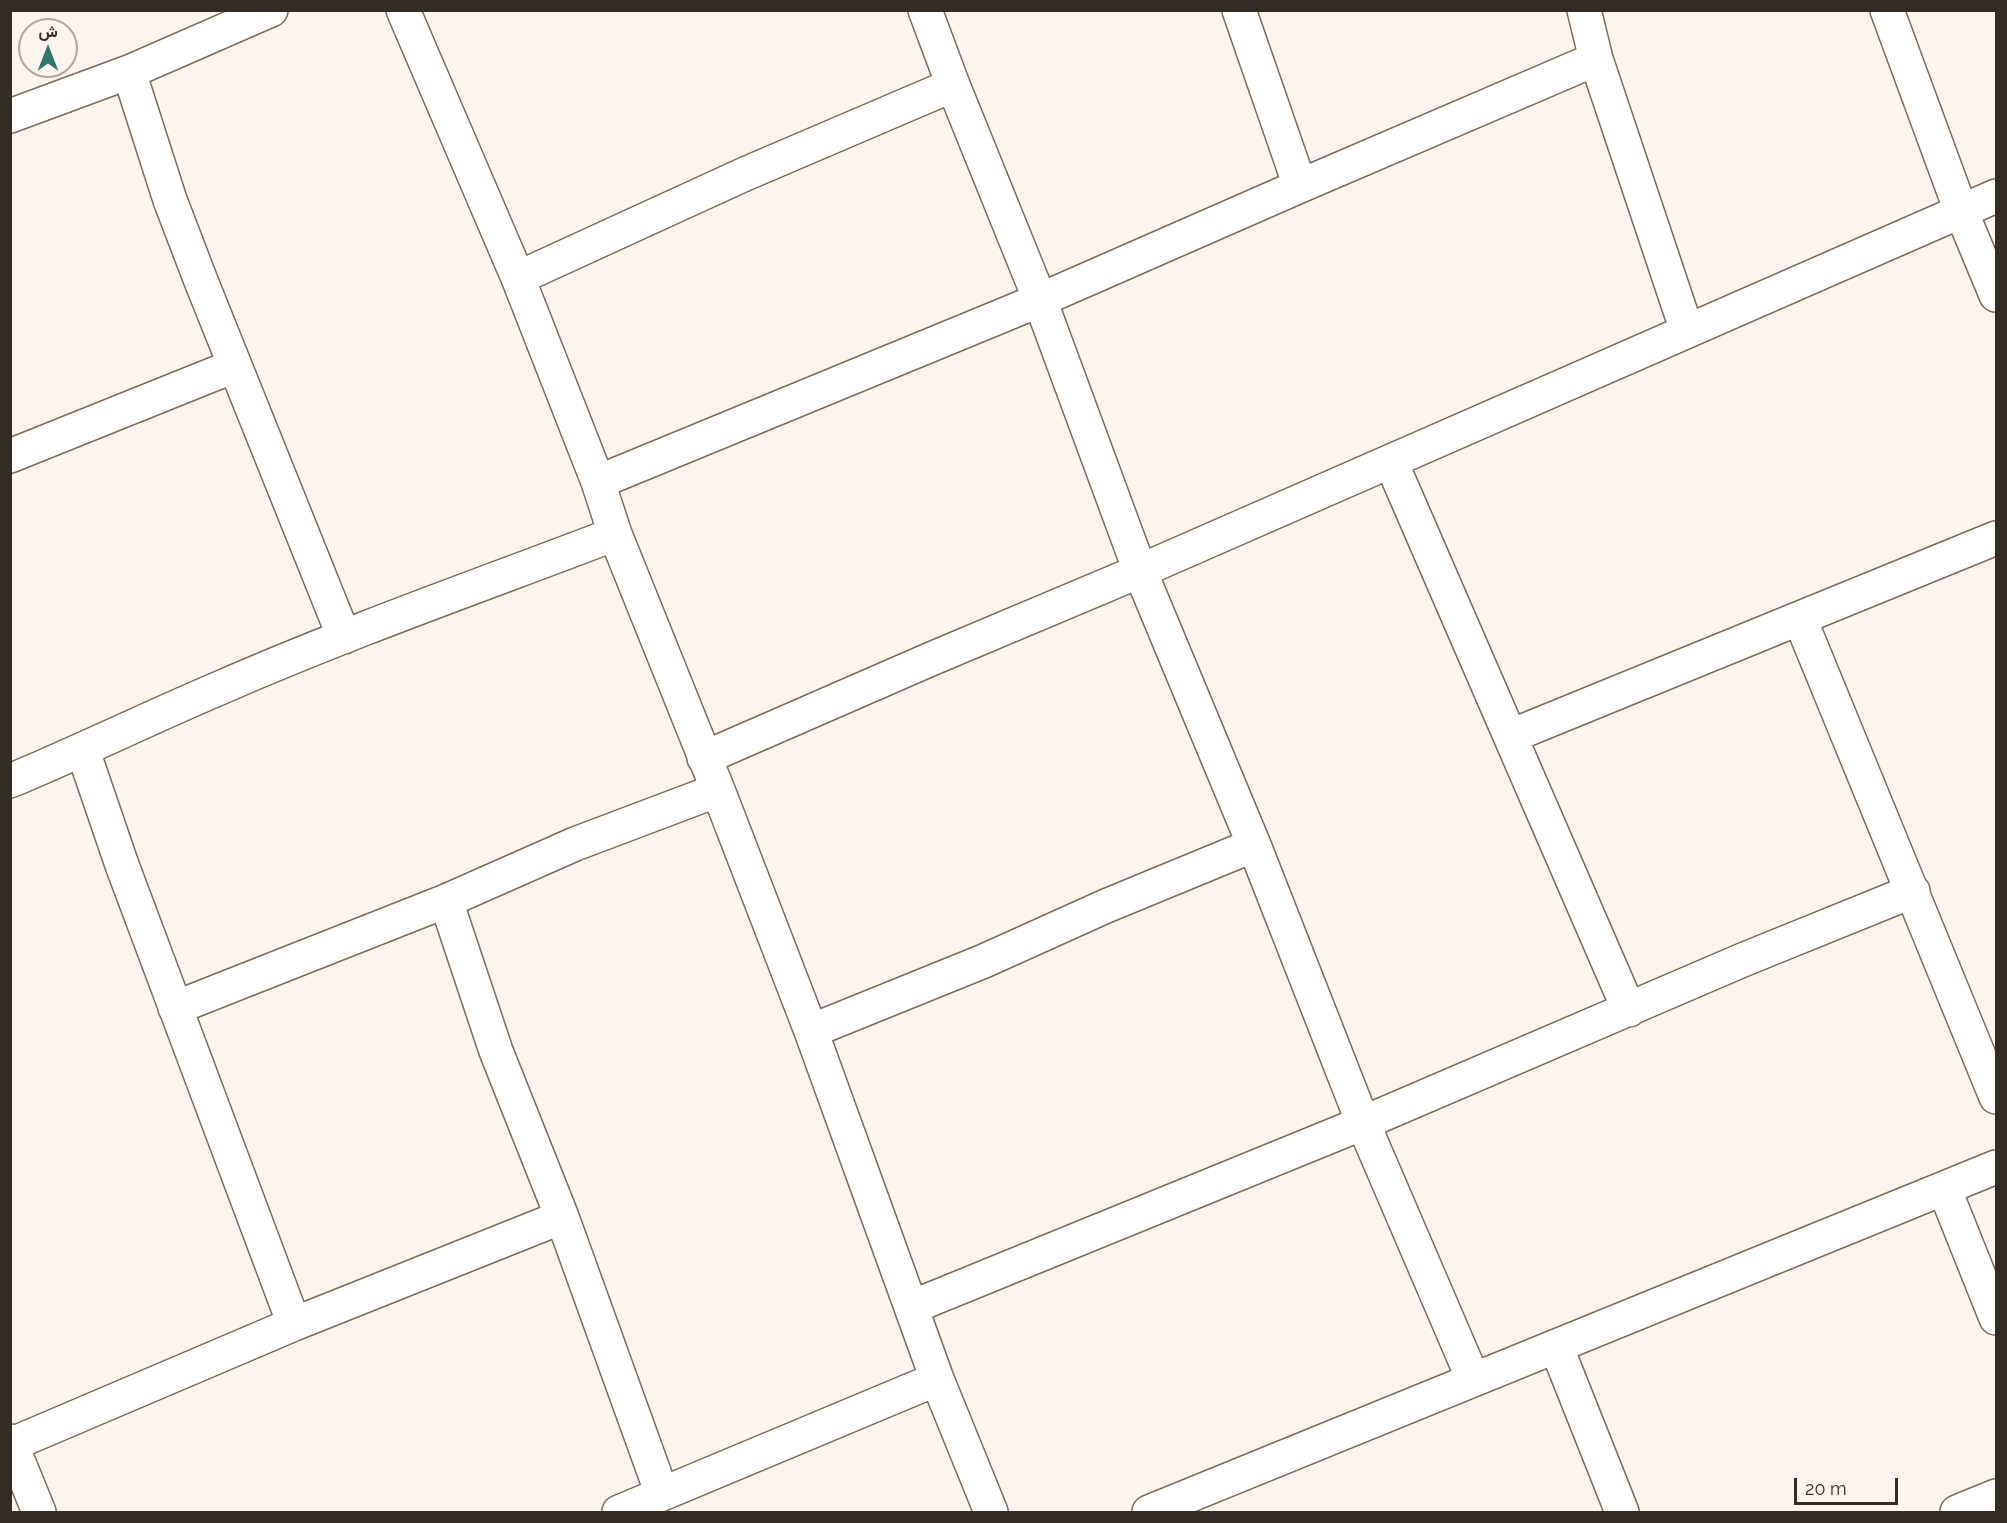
<!DOCTYPE html>
<meta charset="utf-8">
<style>
body{margin:0}
#map{position:relative;width:2007px;height:1523px;overflow:hidden;background:#fcf5ed;font-family:Raleway,Vazirmatn,sans-serif}
canvas{display:block}
.frame{position:absolute;inset:0;border:12px solid #332c24;pointer-events:none}
.north{position:absolute;left:18px;top:18px;width:60px;height:60px;box-sizing:border-box;background:#fcf5ed;border:2px solid #aca59d;border-radius:50%;rotate:0deg;font-size:16px;font-weight:700;line-height:24px;text-align:center;color:#332c24}
.north::after{content:'';display:block;margin:auto;width:21px;height:27px;background:#34776a;clip-path:polygon(50% 0,100% 100%,50% 72%,0 100%)}
.scale{position:absolute;left:1794px;top:1478px;width:104px;height:27px;box-sizing:border-box;border:3px solid #332c24;border-top:0;padding-left:8px;font-size:18px;line-height:21px;white-space:nowrap;color:#332c24;-webkit-text-stroke:4px #fcf5ed;paint-order:stroke}
</style>
<div id="map">
<canvas width="2007" height="1523"></canvas>
<div class="frame"></div>
<div class="north">ش</div>
<div class="scale">20 m</div>
</div>
<script>
const ctx = document.querySelector('canvas').getContext('2d');
ctx.lineJoin = 'round';
function stroke(path, color, width, dash) {
  ctx.strokeStyle = color;
  ctx.lineWidth = width;
  ctx.lineCap = dash ? 'butt' : 'round';
  ctx.setLineDash(dash || []);
  ctx.stroke(path);
}
const street = new Path2D(`
 M403 10 518 278 598 482 615 534 718 790 811 1031 937 1379 991 1512
 M925 10 953 85 1040 300 1140 571 1254 845 1363 1123 1473 1379
 M1239 10 1300 186
 M1584 10 1596 59 1687 331
 M1887 10 1961 211 1996 295
 M129 72 170 200 201 281 344 637
 M10 116 129 72 271 10
 M518 278 745 174 953 85
 M10 456 234 366
 M1391 462 1629 1010
 M598 482 1040 300 1300 186 1596 59
 M1800 619 1996 1097
 M1511 736 1996 538
 M83 751 122 865 294 1324
 M704 758 931 659 1140 571 1996 196
 M10 781C82 751 151 717 222 687 350 631 484 584 615 534
 M446 901 496 1051 562 1217 662 1494
 M175 1008 446 901 575 844 718 790
 M811 1031 984 961 1106 906 1254 845
 M1944 1188 1996 1318
 M912 1307 1363 1123 1745 959 1913 891
 M1556 1346 1622 1512
 M10 1441 39 1512
 M10 1445 294 1324 562 1217
 M619 1512 937 1379
 M1149 1512 1996 1167
 M1957 1512 1996 1496`);
stroke(street, '#7b6b58', 36);
stroke(street, '#fff', 33);
</script>
